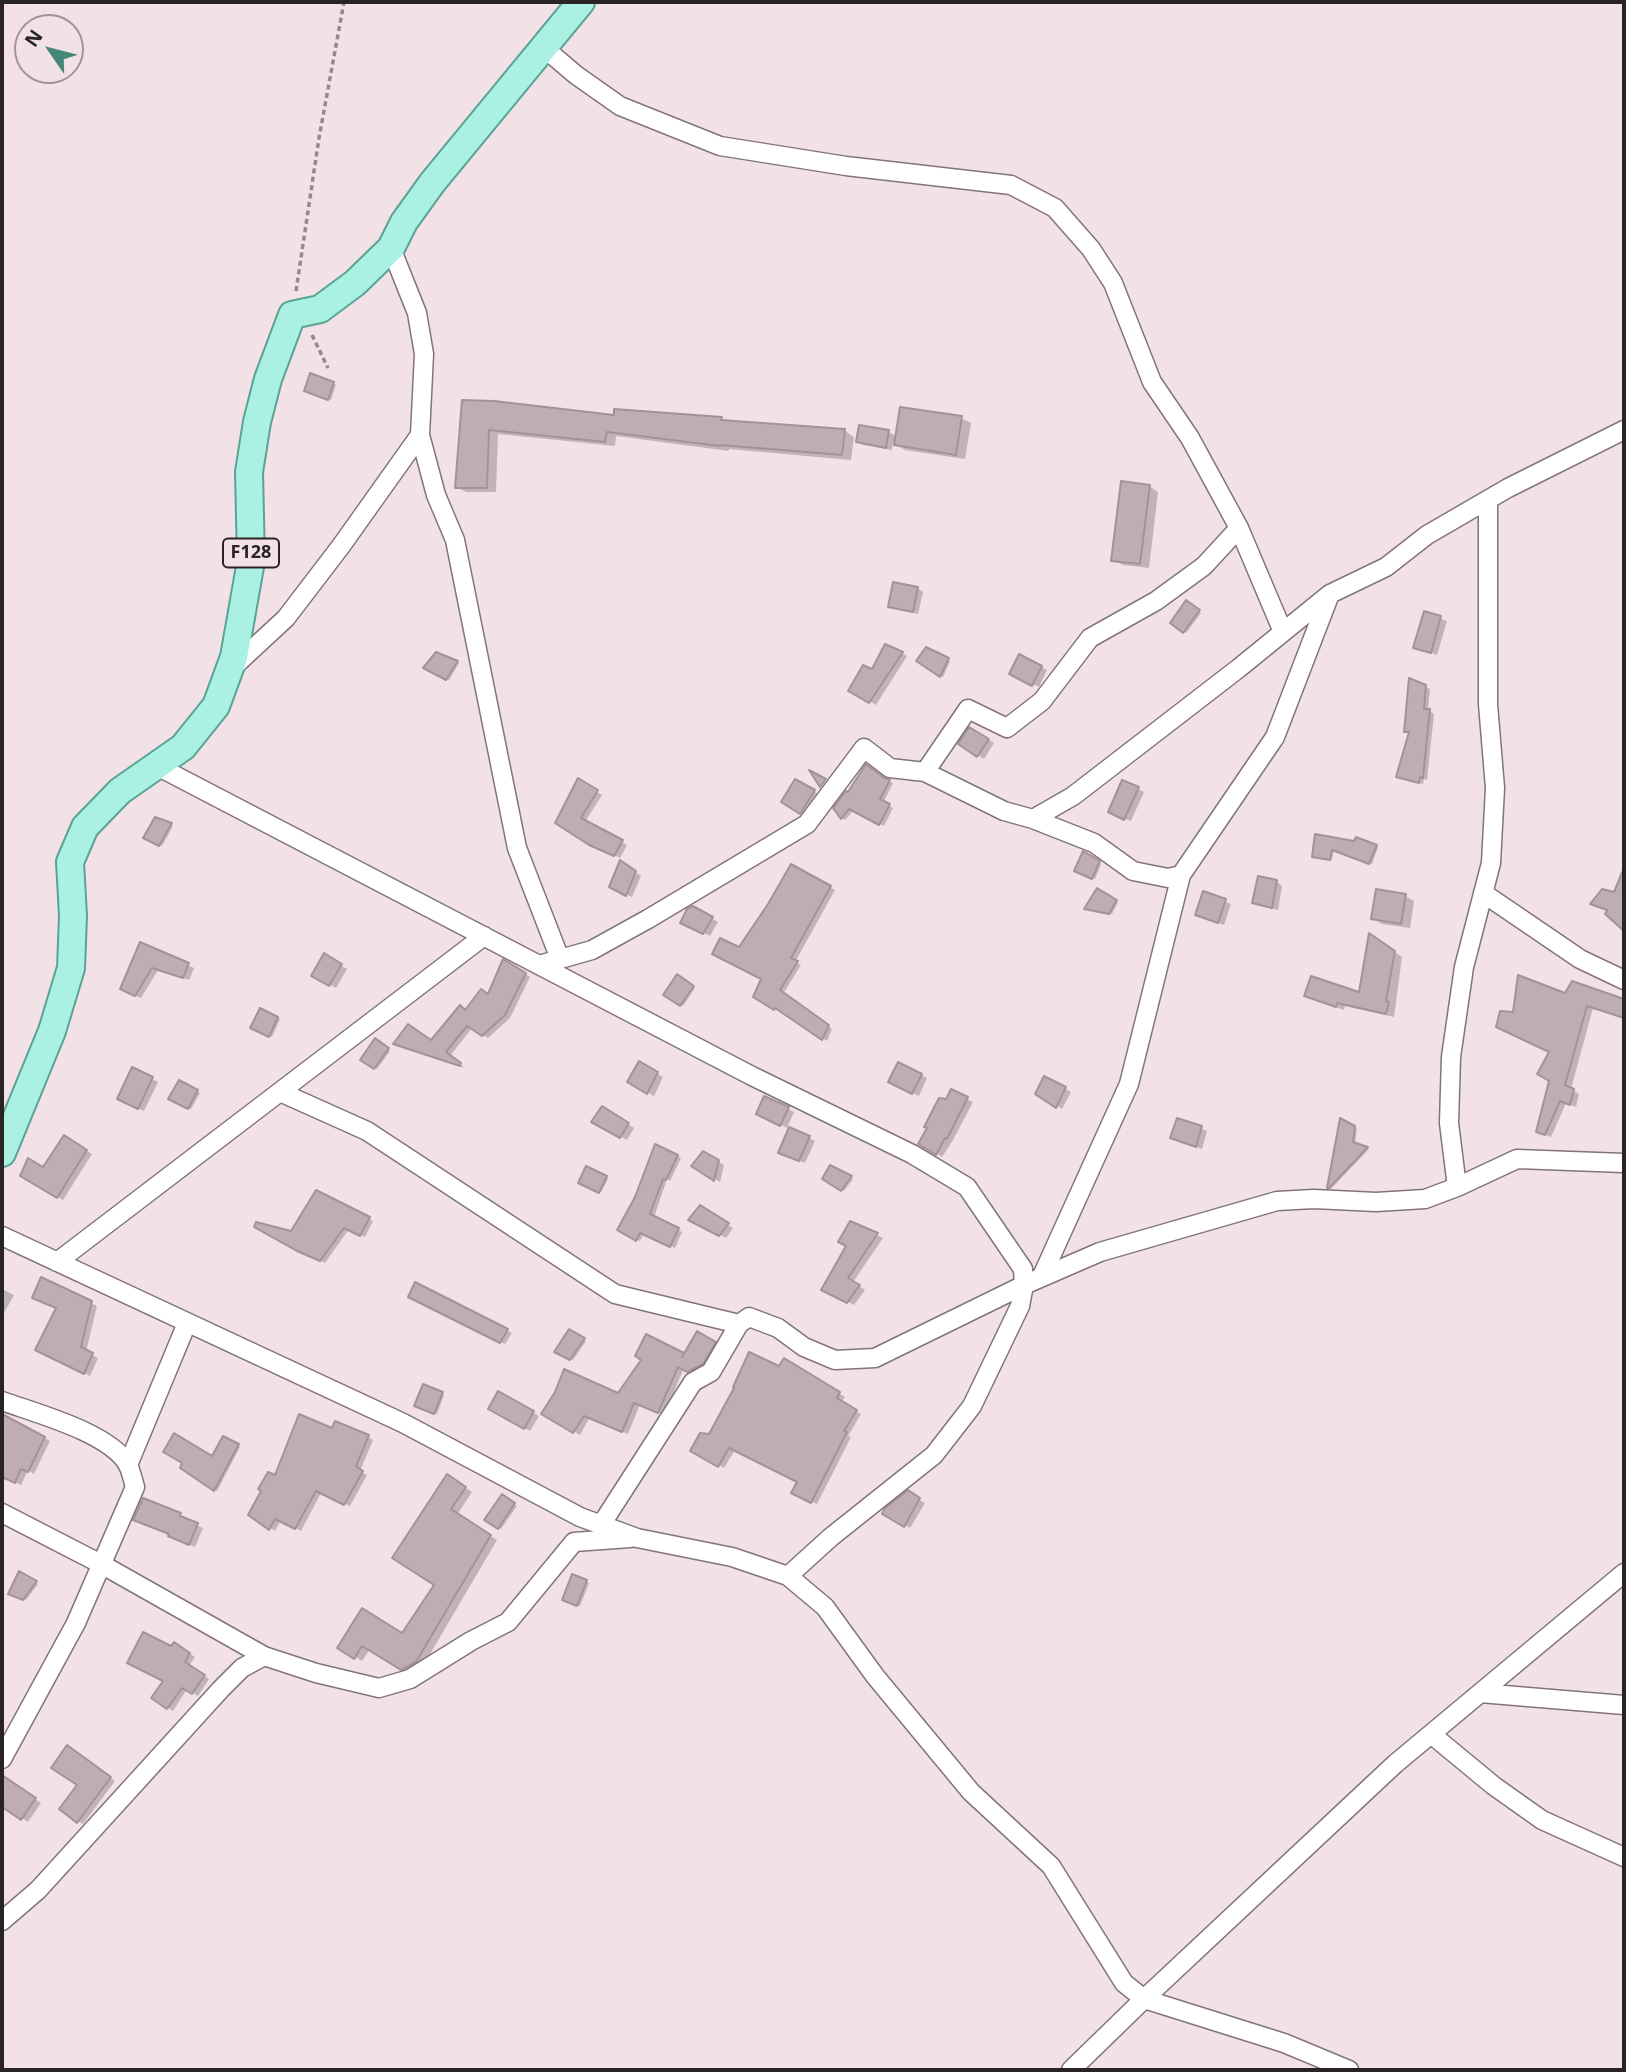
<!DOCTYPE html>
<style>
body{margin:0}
#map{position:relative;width:1626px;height:2072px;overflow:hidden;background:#f2e1e7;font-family:"Open Sans",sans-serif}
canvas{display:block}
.frame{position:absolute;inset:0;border:4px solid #292325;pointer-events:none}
.north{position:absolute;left:14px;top:14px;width:70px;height:70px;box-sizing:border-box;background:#f2e1e7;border:2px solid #a29599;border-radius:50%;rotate:305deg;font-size:19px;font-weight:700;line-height:28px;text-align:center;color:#292325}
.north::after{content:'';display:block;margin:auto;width:24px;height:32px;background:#45887a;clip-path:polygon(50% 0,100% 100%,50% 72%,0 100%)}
</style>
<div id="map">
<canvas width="1626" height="2072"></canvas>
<div class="frame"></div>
<div class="north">N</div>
</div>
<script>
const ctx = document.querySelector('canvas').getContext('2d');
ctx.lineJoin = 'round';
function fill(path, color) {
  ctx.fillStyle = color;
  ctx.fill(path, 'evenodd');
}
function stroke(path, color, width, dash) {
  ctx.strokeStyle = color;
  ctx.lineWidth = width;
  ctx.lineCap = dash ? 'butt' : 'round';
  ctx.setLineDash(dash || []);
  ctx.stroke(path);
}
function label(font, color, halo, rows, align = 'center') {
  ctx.font = font + ' "Open Sans",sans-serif';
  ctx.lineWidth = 5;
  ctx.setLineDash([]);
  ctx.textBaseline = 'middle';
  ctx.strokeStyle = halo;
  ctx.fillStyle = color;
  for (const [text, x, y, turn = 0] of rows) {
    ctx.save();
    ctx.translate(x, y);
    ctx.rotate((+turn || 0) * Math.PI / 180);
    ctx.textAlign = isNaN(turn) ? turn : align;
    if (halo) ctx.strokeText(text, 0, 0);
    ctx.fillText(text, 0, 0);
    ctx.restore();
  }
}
fill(new Path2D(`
 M333 383 336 385 331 400 308 392Z
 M464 402 616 417 721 419 727 422 845 431 854 437 851 460 729 449V451L616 436 615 446 498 434 496 492H466L457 487Z
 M961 418 971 423 965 459 905 450 893 443 892 450 864 445 858 442 889 432 897 437Z
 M1149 486 1158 492 1149 568 1123 565 1113 560Z
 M917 588 923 592 918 614 896 609 890 606Z
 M1187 603 1201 613 1186 633 1172 623Z
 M1425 613 1447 621 1437 655 1415 647Z
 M926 649 950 661 943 677 919 661Z
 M902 653 907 656 876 705 851 690 872 671Z
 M436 654 459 663 449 680 425 667Z
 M1019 656 1047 670 1039 687 1011 673Z
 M1425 687 1430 689 1428 710 1434 714 1427 780 1424 779 1423 784 1398 777 1410 733 1406 731Z
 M970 729 994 743 984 759 960 744Z
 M884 779 893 783 883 803 893 808 884 826 854 810 845 820 842 818 836 808Z
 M579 781 602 795 585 822 627 845 620 858 597 847 557 822Z
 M796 781 820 795 807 816 784 802Z
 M1138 789 1144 792 1131 821 1116 815Z
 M156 819 173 826 162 846 146 838Z
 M1317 836 1376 846 1378 847 1372 864 1334 850 1332 860 1316 857Z
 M1084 853 1101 864 1095 879 1076 871Z
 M626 865 641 876 632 897 611 887Z
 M792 866 835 890 795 962 801 965 783 994 832 1029 827 1041 779 1009V1011L755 996 763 978 739 949 770 905Z
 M1277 882 1282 886 1278 910 1260 906 1254 902Z
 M1098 890 1118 902 1112 914 1088 909Z
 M1204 894 1231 904 1224 925 1203 917Z
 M1405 896 1414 901 1410 928 1382 924 1373 918Z
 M693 908 718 922 710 936 682 922Z
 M1377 940 1402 957 1394 1017 1345 1006 1344 1010 1306 996 1361 994Z
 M141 944 194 968 189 980 158 970 141 998 127 992Z
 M324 956 347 969 336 988 313 975Z
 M504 961 530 977 510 1018 488 1038 472 1028 450 1056 465 1068 401 1046 432 1042 460 1007 466 1011 489 996Z
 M677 977 695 988 683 1006 666 994Z
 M1573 983 1624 1001V1018L1593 1008 1571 1089 1579 1094 1576 1107 1566 1103 1551 1137 1544 1134 1551 1080V1052L1515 1014 1566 995Z
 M260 1010 280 1019 272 1037 253 1028Z
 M375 1041 390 1051 377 1069 362 1059Z
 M640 1063 663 1077 654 1096 629 1082Z
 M133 1069 158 1082 144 1111 125 1102Z
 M921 1075 927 1078 919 1096 896 1085Z
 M1045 1078 1071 1092 1062 1109 1038 1093Z
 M180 1082 200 1093 191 1109 171 1098Z
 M952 1092 973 1102 953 1140 942 1157 920 1143Z
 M602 1109 634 1128 627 1140 593 1122Z
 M788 1109 794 1112 787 1128 764 1116Z
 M1178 1120 1207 1131 1202 1149 1173 1138Z
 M1341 1121 1357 1129 1355 1144 1369 1149 1331 1189 1328 1187Z
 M65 1137 92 1154 63 1200 23 1175 44 1169Z
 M809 1138 815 1141 805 1163 786 1155Z
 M656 1146 681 1158 670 1181 667 1179 654 1217 682 1232 675 1248 644 1233 640 1241 619 1230 637 1197Z
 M703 1153 724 1165 720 1182 693 1165Z
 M831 1167 853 1179 844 1191 824 1178Z
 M587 1168 608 1179 601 1192 580 1182Z
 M317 1192 373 1221 365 1237 349 1229 325 1263 303 1253 292 1233Z
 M701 1207 733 1228 726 1238 691 1219Z
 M851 1223 883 1238 853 1282 865 1290 854 1305 824 1289 848 1246Z
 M416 1284 512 1333 505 1344 410 1297Z
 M2 1289 14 1295 4 1313 2 1312Z
 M91 1303 97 1306 86 1352 98 1358 90 1376 43 1353Z
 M570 1332 586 1341 573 1360 556 1351Z
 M698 1333 720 1346 708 1366 694 1374 684 1368 664 1415 640 1404 628 1434 590 1417 580 1435 544 1413 619 1395 644 1359 647 1337 685 1356Z
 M784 1361 845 1397 841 1403 861 1414 848 1436 851 1437 817 1504 794 1493 799 1482 735 1450 724 1468 692 1450 710 1436 737 1388 780 1369Z
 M424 1387 444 1395 437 1414 417 1406Z
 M499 1393 539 1416 530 1431 490 1408Z
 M2 1416 50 1441 34 1474 28 1470 21 1485 2 1476Z
 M333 1430 368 1437 373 1440 360 1471 367 1475 350 1506 321 1493 301 1531 281 1520 275 1531 270 1528 276 1478Z
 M224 1438 240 1447 217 1491 182 1467 213 1459Z
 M454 1480 472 1492 457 1515 497 1540 423 1666 409 1673 370 1649 362 1661 339 1647 403 1635 436 1585Z
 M908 1493 925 1503 910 1528 885 1513Z
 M502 1496 517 1506 501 1529 487 1519Z
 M180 1515 186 1518 185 1520 203 1528 195 1547 176 1539 171 1534Z
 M20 1574 38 1584 26 1600 11 1593Z
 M573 1576 589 1583 580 1606 564 1599Z
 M175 1644 195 1657 189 1666 209 1679 198 1696 187 1689 173 1711 153 1698 165 1681 172 1649Z
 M72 1750 115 1781 83 1824 78 1821 79 1785Z
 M2 1777 41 1803 28 1822 2 1805Z`), '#0003');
const building = new Path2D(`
 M310 373 334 382 328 400 304 391Z
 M462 400 494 401 614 415V409L722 417 721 420 845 429 842 455 720 445V446L607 432 605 442 489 430 487 488H455Z
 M900 407 962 416 956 455 894 445Z
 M859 425 889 430 886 448 856 442Z
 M1121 481 1150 485 1140 564 1111 561Z
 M893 582 918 587 913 612 888 607Z
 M1186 600 1200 610 1183 633 1170 623Z
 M1424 611 1441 616 1431 653 1413 648Z
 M885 644 903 652 869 703 848 691 863 665 872 669Z
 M926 647 949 658 940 677 916 661Z
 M436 652 458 661 446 680 423 668Z
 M1019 654 1042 666 1032 686 1009 674Z
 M1409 678 1426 685 1424 709H1430L1423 778 1420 777 1419 783 1396 777 1409 732H1404Z
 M969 727 989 739 977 757 958 744Z
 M866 764 883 777 890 780 880 799 890 804 879 825 849 809 841 819 833 808 846 791 848 792Z
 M809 770 826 779 820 787Z
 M578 778 598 790 581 818 623 840 614 856 589 845 555 823Z
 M795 779 815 790 800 814 781 802Z
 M1122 780 1139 787 1124 820 1108 812Z
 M155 817 172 823 159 846 143 838Z
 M1315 834 1354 841 1356 837 1377 845 1369 864 1332 850 1330 860 1312 857Z
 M1083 851 1100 861 1092 879 1074 871Z
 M620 860 636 871 626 896 609 887Z
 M791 864 831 886 791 958 798 961 780 990 829 1025 822 1040 775 1008 774 1010 753 997 761 979 712 954 720 938 739 947 768 904Z
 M1624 868V931L1605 914 1607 910 1590 904 1602 889 1614 892Z
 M1258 876 1277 880 1272 908 1252 903Z
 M1097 888 1117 900 1109 914 1084 909Z
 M1376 889 1406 894 1401 924 1371 919Z
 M1203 891 1226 899 1218 923 1195 915Z
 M693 906 713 917 703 934 680 923 687 909Z
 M1369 933 1395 951 1386 1001 1389 1002 1386 1014 1337 1003 1336 1007 1304 996 1311 976 1359 992Z
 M140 942 189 963 183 978 152 968 135 996 120 989Z
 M324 953 342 964 329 986 311 976Z
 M503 959 526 973 505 1015 482 1036 467 1026 446 1052 461 1063 460 1066 393 1044 408 1024 431 1040 460 1005 465 1010 481 989 488 994Z
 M677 974 694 986 680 1006 663 995Z
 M1518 975 1565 993 1572 981 1624 999V1018L1587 1006 1565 1085 1574 1089 1570 1105 1560 1101 1545 1135 1536 1132 1549 1081 1537 1074 1549 1052 1496 1027 1500 1011 1513 1012Z
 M260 1008 278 1017 269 1037 250 1028Z
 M375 1038 389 1048 374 1069 360 1060Z
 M639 1061 658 1072 647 1094 627 1082Z
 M898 1062 922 1074 912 1094 888 1082Z
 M132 1067 153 1077 138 1109 117 1099Z
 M1044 1076 1066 1087 1056 1108 1035 1094Z
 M179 1080 198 1090 188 1109 168 1099Z
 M951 1089 968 1097 947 1139 945 1138 936 1155 918 1144 927 1128 924 1127 939 1098 946 1099Z
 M764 1096 789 1107 780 1126 756 1114Z
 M602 1106 629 1123 620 1138 591 1122Z
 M1177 1118 1202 1126 1196 1147 1170 1138Z
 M1340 1118 1355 1126 1353 1142 1368 1147 1329 1188H1327Z
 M789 1127 810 1136 799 1161 778 1153Z
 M64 1135 87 1150 57 1198 20 1176 28 1158 43 1167Z
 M655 1144 678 1155 666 1180 663 1179 650 1214 679 1228 670 1247 640 1233 636 1241 617 1230 635 1197Z
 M703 1151 719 1160 714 1181 691 1166Z
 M830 1165 852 1176 841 1191 822 1179Z
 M586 1166 607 1176 599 1193 578 1183Z
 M316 1190 370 1217 360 1236 344 1228 320 1261 297 1251 254 1227 256 1222 291 1231Z
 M700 1205 729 1223 719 1236 688 1220Z
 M850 1221 878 1233 848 1278 860 1285 847 1303 821 1290 846 1246 838 1242Z
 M41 1277 92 1301 81 1347 93 1353 84 1374 35 1350 56 1308 32 1298Z
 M415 1282 508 1329 500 1343 408 1297Z
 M569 1329 585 1338 570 1360 554 1352Z
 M697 1331 716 1342 703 1364 687 1372 678 1367 658 1413 634 1403 622 1432 584 1416 573 1433 541 1414 555 1392 564 1369 618 1393 641 1360 635 1356 646 1334 684 1353 682 1357Z
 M749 1352 779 1366 784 1358 840 1392 837 1398 857 1410 844 1431 847 1432 811 1503 791 1493 797 1482 729 1448 718 1467 690 1451 700 1433 709 1434 734 1388 733 1387Z
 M423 1384 443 1392 434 1414 414 1406Z
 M498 1391 534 1411 524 1429 488 1409Z
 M2 1414 45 1437 28 1472 21 1469 15 1483 2 1477Z
 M299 1414 332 1428 335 1421 369 1435 356 1466 363 1471 344 1505 316 1491 295 1529 275 1519 269 1530 248 1515 261 1491 258 1489 268 1472 275 1475Z
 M174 1433 212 1456 223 1436 239 1444 214 1491 180 1468 182 1463 163 1452Z
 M447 1474 466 1487 451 1509 491 1535 416 1662 401 1670 362 1646 354 1659 337 1648 362 1608 402 1633 434 1585 392 1558Z
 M908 1490 920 1498 904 1527 882 1514 885 1508Z
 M502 1494 515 1503 498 1529 484 1520Z
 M143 1498 181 1513 180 1516 198 1523 189 1545 168 1536 169 1534 133 1520Z
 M19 1571 37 1581 23 1600 8 1594Z
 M572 1574 587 1580 577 1606 562 1600Z
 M143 1632 171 1646 174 1642 190 1653 185 1662 205 1675 192 1694 182 1688 167 1709 151 1698 163 1681 127 1663Z
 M67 1745 111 1777 77 1823 59 1809 77 1785 51 1768Z
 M2 1775 36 1798 21 1820 2 1807Z`);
fill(building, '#beaeb3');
stroke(building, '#a39398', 2);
const street = new Path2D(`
 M543 47 576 75 620 106 720 146 846 166 1011 185 1055 208 1091 249 1113 283 1152 382 1190 438 1239 528 1283 632
 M391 248 417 313 424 354 420 435 436 495 455 540 517 848 560 959
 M231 669 286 618 341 546 420 435
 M157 766 752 1076 912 1154 967 1187 1023 1269 1024 1285 1020 1306 972 1406 934 1455 831 1537 788 1576
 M925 772 968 709 1007 728 1042 701 1090 638 1156 601 1204 566 1239 528
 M1033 819 1073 796 1239 668 1330 594 1386 567 1427 535 1508 488 1624 430
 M1483 893 1580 959 1624 980
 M539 965 592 950 648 919 807 824 864 748 890 768 925 772 1004 811 1033 819 1094 843 1133 871 1168 878 1181 875
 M280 1092 367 1131 615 1294 739 1324 749 1317 778 1328 804 1347 835 1360 875 1358 1024 1285 1100 1252 1277 1201 1314 1199 1376 1202 1425 1199 1457 1187 1517 1159 1624 1163
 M1457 1187 1449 1123 1451 1057 1464 967 1491 863 1495 788 1488 704V500
 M2 1236 403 1423 580 1517 637 1538 732 1557 788 1576 825 1607 875 1676 971 1792 1051 1866 1124 1983 1144 1999 1284 2043 1349 2070
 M57 1262 484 936
 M1042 1276 1129 1084 1181 875 1275 737 1330 594
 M2 1401C35 1413 111 1433 128 1465 131 1471 133 1480 135 1487L76 1623 2 1759
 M128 1465 187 1323
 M2 1513 101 1564 264 1656
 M601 1525 693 1382 711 1372 739 1324
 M1480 1693 1624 1705
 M1431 1734 1494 1786 1542 1820 1624 1857
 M2 1921 38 1890 221 1689 242 1668 264 1656 316 1673 379 1688 410 1679 471 1641 508 1622 574 1542 630 1538
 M1071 2070 1144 1999 1395 1764 1624 1573`);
const primary = new Path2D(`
 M2 1153 52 1031 71 968 73 916 70 862 85 827 120 791 183 747 216 706 234 657 251 561 249 472 257 422 268 379 292 315 320 309 355 283 391 248 404 222 432 183 581 2`);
stroke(street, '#837479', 21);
stroke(primary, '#59a395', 30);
stroke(new Path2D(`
 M296 291 319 138 344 2
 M312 335 328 368`), '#94898d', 3.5, [5, 3.5]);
stroke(street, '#fff', 18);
stroke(primary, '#abf1e3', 26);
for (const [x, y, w] of [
 [251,553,56]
]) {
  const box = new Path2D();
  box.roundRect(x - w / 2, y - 14.5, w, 29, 5);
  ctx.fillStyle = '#f2e1e7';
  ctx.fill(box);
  stroke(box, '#292325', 2);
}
label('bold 18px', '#292325', null, [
 ["F128",251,553]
]);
</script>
